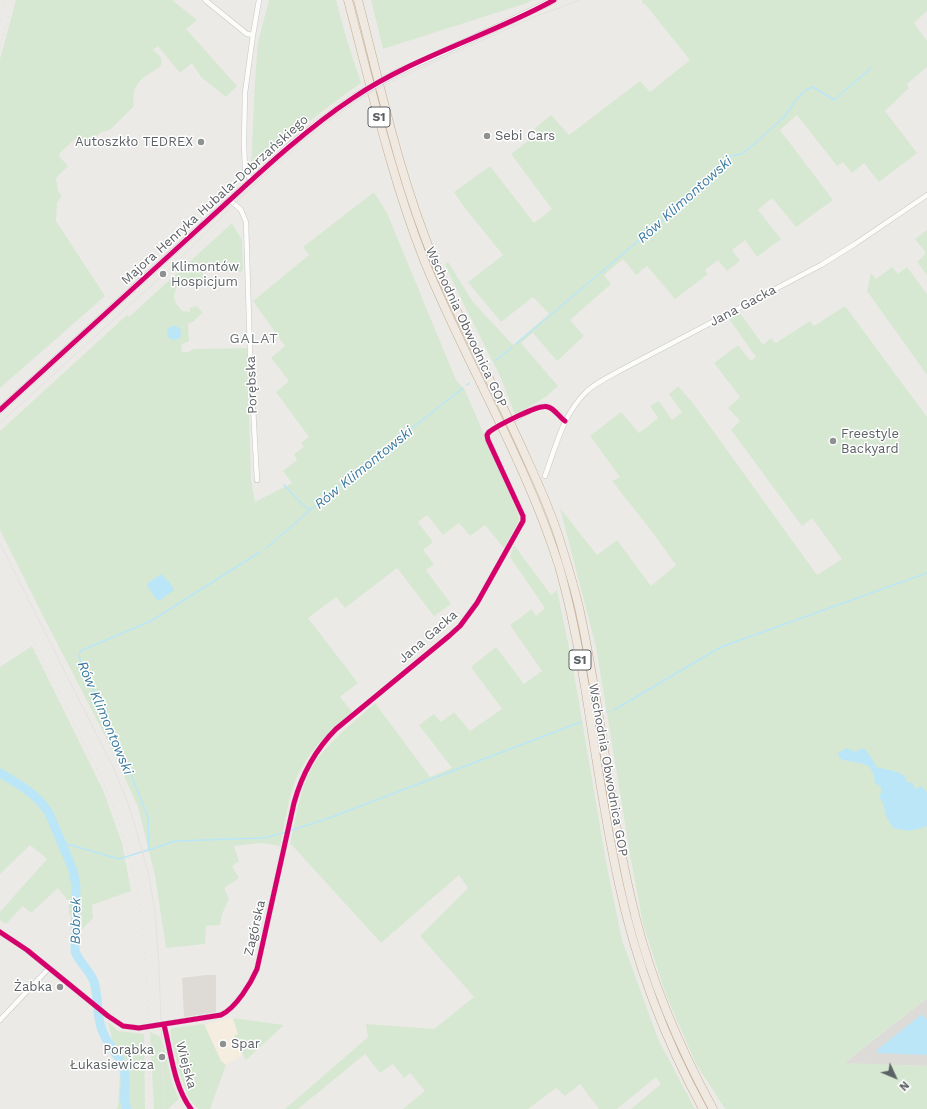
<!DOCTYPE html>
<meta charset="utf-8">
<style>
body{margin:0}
#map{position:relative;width:927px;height:1109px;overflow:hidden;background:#eceae6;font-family:"Work Sans",sans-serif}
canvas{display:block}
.north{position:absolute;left:875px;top:1057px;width:40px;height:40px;-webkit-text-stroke:3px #fff;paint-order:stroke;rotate:134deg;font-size:11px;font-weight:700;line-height:16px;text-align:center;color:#5c6165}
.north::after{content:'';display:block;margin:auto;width:14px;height:18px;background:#5c6165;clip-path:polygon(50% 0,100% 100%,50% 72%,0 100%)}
</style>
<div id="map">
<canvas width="927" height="1109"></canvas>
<div class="north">N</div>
</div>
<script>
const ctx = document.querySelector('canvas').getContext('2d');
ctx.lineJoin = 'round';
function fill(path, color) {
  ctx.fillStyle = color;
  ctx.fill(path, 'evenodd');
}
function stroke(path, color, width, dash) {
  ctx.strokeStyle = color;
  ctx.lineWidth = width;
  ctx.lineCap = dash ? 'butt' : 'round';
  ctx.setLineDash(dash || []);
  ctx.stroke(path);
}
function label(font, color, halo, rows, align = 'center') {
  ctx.font = font + ' "Work Sans",sans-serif';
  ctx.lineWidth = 3;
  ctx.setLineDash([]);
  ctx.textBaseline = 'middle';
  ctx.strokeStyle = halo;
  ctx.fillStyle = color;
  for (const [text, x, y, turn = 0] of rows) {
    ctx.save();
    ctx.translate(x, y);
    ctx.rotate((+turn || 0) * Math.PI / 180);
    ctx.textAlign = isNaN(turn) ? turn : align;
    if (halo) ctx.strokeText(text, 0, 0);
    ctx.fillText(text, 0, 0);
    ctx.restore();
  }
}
fill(new Path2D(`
 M233 1018 238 1034 235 1041 243 1055 226 1065 221 1061 204 1024Z`), '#f5eddf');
fill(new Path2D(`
 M927 998V1066L843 1064Z`), '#dddbd8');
fill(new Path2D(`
 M206 975H216V1012L184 1017 182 978Z`), '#dedad6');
fill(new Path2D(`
 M16 0H172L197 20 186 29 237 86 226 97 201 77 192 63 180 73 158 46 153 50 160 56 162 63C159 69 155 70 150 73 136 82 132 90 134 106L110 130 101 132 84 148 75 139 60 153 59 156 68 166 56 178 58 191 62 196 57 203 56 221 105 296 0 388V59Z
 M269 0H336L346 37 361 83C321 111 287 138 251 171L255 81 258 42Z
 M371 0H533L524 4 383 49Z
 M642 0H927V11L914 23 927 41V67L907 84 909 88 885 111 917 153 879 182 864 163 852 173 843 162 837 166 797 115 780 130 833 200 796 227 772 198 758 210 781 239 757 257 745 240 732 250 740 261 727 271 718 260 705 270 708 274 675 299 647 266 636 275 623 259 604 275 611 284 570 320 584 336 557 361 533 333 521 343 558 386 547 396 515 415 501 378 457 291 445 264 448 262 473 302 513 345 549 314 533 297 501 322 468 282 503 255 464 207 454 192 490 166 534 223 552 209 511 154 537 134 534 129 551 115 569 135 640 81 650 92 690 60 645 4H643Z
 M374 192 387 213 456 380 465 390 520 519 504 548 485 525 470 536 459 523 443 535 427 515 418 522 433 542 423 550 434 564 426 570 451 604 434 616 397 568 345 608 336 597 308 618 358 683 340 697 352 712C331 730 314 745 301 769 289 789 285 824 280 846L261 843 234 846 239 861 232 866 239 878 224 888 229 899 222 914 220 925 206 926 205 944 166 948 155 876 138 807 113 751 42 614 0 530V431L127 315 129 317 232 223 242 240 243 270 241 272 203 271V284L201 286 195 282C176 280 166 298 183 311L190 312V308L196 306 203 312 193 322 188 323 189 341 181 345 182 352H188L194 349 247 348 251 480 255 502 292 483 283 471 297 460 294 454 304 447 301 443 309 437 276 392 289 381 271 358 285 346 253 301 309 255 303 247Z
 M927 230V275L917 262 926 253 915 239Z
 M892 267 898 274 907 267 927 294V375L867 291 871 273 876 279Z
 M845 306 927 417V998L844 1063 927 1066V1109H725L696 1064 666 995 643 924 630 854 596 647 560 508 597 555 617 540 651 586 676 565 653 533 612 481 620 477 590 436 621 412 639 433 658 418 650 406 659 401 672 420 682 412 669 394 678 386 693 403 817 575 842 559 812 518 802 526 731 430 740 421 728 408 740 397 714 363 738 345 751 361 756 357 729 319 740 313 763 345 771 338 776 343 810 321 814 326Z
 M514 545 551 595 557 590 573 667 606 862 622 940 658 1039 695 1109H631L661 1084 656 1077 617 1109H599L580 1084 565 1096 556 1088 528 1109H403L425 1091 410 1073 404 1078 393 1064 380 1073 365 1054 298 1109H285L368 1037 366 1024 434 1029 474 997 420 936 468 888 459 875 381 943 290 843C296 818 299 792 311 769 323 746 355 721 375 703L430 777 452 768 419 725 434 714 441 722 454 712 470 731 502 709 471 667 496 647 524 684 542 671 510 625 532 609 536 616 545 608 510 557Z
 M32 646 103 790 122 843 131 891 92 905 93 918 82 929 69 914V902L58 888 31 913 23 906 6 924 0 920V912L47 859 30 845 0 874V667Z
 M233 1018 284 1025 246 1060 235 1041 236 1040 234 1036 238 1034Z
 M108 1022 118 1031 144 1034 145 1109H116L118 1106 120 1072Z
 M204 1024 221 1061 226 1065 210 1109H198L189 1099 178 1069 170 1031 173 1028Z
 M150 1032 159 1036 163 1043 172 1083 179 1099 168 1109H154Z`), '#d7e8d2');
fill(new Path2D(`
 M167 333a7 7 0 1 1 14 0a7 7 0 1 1-14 0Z
 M161 574 170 583 174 590 159 601 154 596 147 586 148 583Z
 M847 748 855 752 860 749H865C868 753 875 762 876 767L894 771 895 772H899L901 775H904L907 782 913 783 915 789 921 786 927 792V825L926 827 908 831 893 828 886 816 883 803 879 797 881 793V787L875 783 874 776 870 767C861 761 850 763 841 759 838 757 839 756 838 753Z
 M922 1014 927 1020V1055L877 1053V1051L878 1049Z`), '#bae6f7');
stroke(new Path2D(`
 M516 344 650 231 688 200 692 191 731 156 742 154 770 130 784 117 796 100 804 91 813 87 834 100 871 68
 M495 361 512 347
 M467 385 469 383
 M284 485 302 504 310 510
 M265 549 336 488 463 388
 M614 710 721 647 927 573
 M607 712H609
 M63 845 67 844 119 859 148 850 149 847 148 817 119 746 79 657 80 651 151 621 260 552
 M149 850 175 841 263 838 283 833 329 818 581 722`), '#bae6f7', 1.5);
stroke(new Path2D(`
 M0 773C19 784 37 794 49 813L73 870 76 886 75 951C79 963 90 970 94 982 99 998 96 1015 102 1030 107 1045 120 1055 124 1070 128 1083 121 1097 127 1109`), '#bae6f7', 9);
const minor = new Path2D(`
 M205 0 247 34 253 35
 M251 181 245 170 244 143 245 93 253 35 259 0
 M230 200 241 210 246 222 250 352 257 480
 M515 419C525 414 538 403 550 407L565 421
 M545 476C556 446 563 414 587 391 597 382 610 376 621 370L821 265 855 244 927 195
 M0 932 27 950 108 1016 123 1026 139 1028 221 1015C236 1008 251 983 257 969L294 803C302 774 315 750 336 729L449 636 460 626 477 603 523 521V516L488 440 487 435 489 432 497 427
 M0 1020 49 968
 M164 1025C171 1052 174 1087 191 1109`);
const tertiary = new Path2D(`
 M396 73 500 26 554 0
 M0 410 288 147 314 126 354 97`);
const motorway = new Path2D(`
 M348 0C371 87 391 176 424 260 466 363 525 459 559 566 571 608 579 650 586 693 596 756 605 821 619 884 636 963 664 1038 703 1109
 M358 0C381 89 400 180 436 265 464 330 497 392 526 457 539 485 552 514 561 544 568 567 575 589 580 612 602 713 610 818 636 919 653 986 680 1048 713 1109`);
stroke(minor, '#c8c7c7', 5.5);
stroke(tertiary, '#c8c7c7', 7);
stroke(motorway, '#c4ae94', 9);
stroke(minor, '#fcfcfb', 4.5);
stroke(tertiary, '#fcfcfb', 6);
stroke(motorway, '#efe9e1', 8);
stroke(new Path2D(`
 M0 423 175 264 234 204 299 144 326 123 357 101 397 79 529 19 580 0
 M0 543 114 769 127 801 137 832 149 876 155 912 159 965 164 1109`), '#e3e2e2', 1);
stroke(new Path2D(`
 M0 20 5 0
 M0 46 13 0
 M0 575 100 775C116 810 128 847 136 885 149 956 148 1036 150 1109`), '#e3e2e2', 1.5, [1, 5]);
const tertiaryBridge = new Path2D(`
 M354 97 396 73`);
stroke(tertiaryBridge, '#c8c7c7', 7, []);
stroke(tertiaryBridge, '#fcfcfb', 6);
stroke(new Path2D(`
 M0 410C65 350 131 291 196 231 247 185 296 136 353 98 415 56 489 36 554 0
 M0 932 27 950 108 1016 123 1026 139 1028 221 1015C236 1008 251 983 257 969L294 803C302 774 315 750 336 729L449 636 460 626 477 603 523 521V516L488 440 487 435 489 432C497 426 540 403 548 407 555 409 559 417 565 421
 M164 1025C171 1052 174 1087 191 1109`), '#d6006c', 5);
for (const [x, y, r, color] of [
 [487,136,4,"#8e9192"],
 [201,142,4,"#8e9192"],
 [163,274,4,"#8e9192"],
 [833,441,4,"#8e9192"],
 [60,987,4,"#8e9192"],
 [223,1044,4,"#8e9192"],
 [162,1057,4,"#8e9192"]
]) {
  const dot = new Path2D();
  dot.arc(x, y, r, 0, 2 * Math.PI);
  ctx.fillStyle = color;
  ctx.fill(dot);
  stroke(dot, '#fff', 1.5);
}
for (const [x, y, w] of [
 [379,117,22],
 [580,660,22]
]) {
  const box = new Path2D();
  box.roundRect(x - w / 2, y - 10, w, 20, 3);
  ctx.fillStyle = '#fff';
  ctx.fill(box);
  stroke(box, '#5c6165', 1);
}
label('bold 12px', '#5c6165', null, [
 ["S1",379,117],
 ["S1",580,660]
]);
label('13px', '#5c6165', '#fff', [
 ["Sebi Cars",495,136],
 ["Autoszkło TEDREX",193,142,"right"],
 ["Klimontów",171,267],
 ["Hospicjum",171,282],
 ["Freestyle",841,434],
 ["Backyard",841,449],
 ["Żabka",52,987,"right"],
 ["Spar",231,1044],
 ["Porąbka",154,1050,"right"],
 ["Łukasiewicza",154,1065,"right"]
], 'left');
label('13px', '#5c6165', '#fff', [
 ["Majora Henryka Hubala-Dobrzańskiego",215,200,-42],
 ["Jana Gacka",743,306,-28],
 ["Wschodnia Obwodnica GOP",466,327,65],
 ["Porębska",252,385,-92],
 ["Jana Gacka",428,637,-41],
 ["Wschodnia Obwodnica GOP",608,770,80],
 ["Zagórska",255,928,-77],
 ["Wiejska",186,1065,75]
]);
label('italic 14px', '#3c7b9f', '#fff', [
 ["Rów Klimontowski",685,200,-42],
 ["Rów Klimontowski",364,468,-39],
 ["Rów Klimontowski",105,718,67],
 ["Bobrek",76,921,-89]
]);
ctx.letterSpacing = '1px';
label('14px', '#6d7377', '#fff', [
 ["GALAT",254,339]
]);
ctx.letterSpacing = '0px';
</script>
